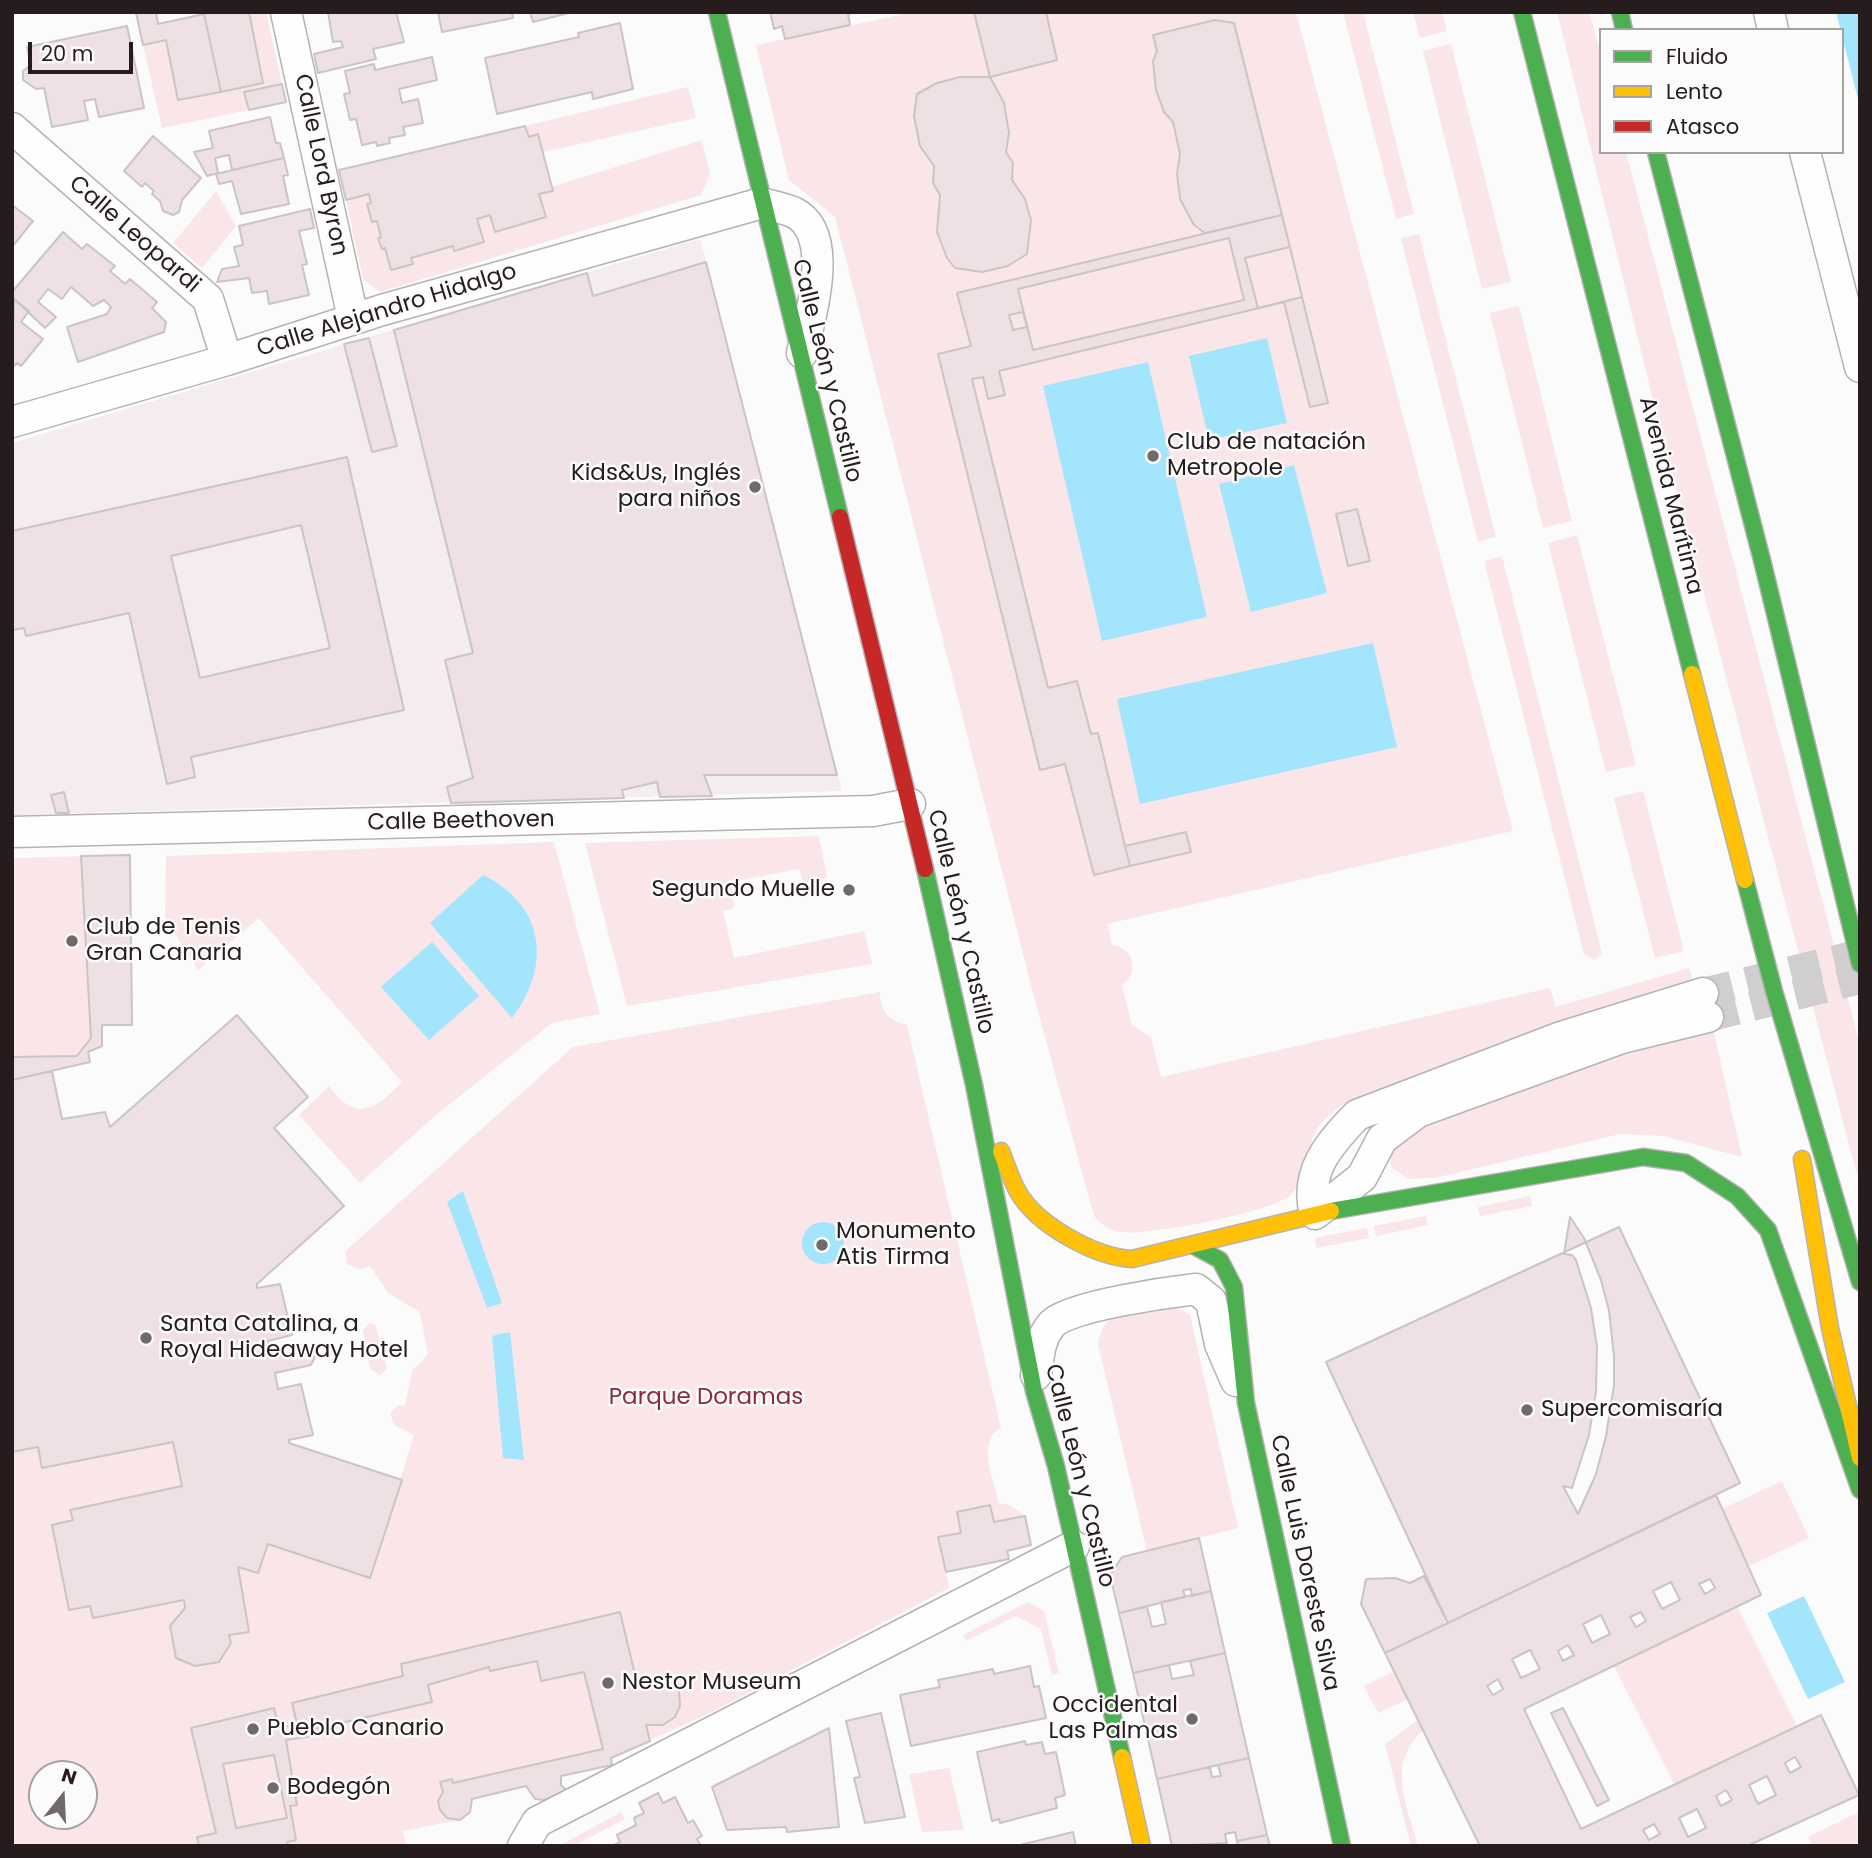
<!DOCTYPE html>
<meta charset="utf-8">
<style>
body{margin:0}
#map{position:relative;width:1872px;height:1858px;overflow:hidden;background:#fbfbfb;font-family:Poppins,sans-serif}
canvas{display:block}
.frame{position:absolute;inset:0;border:14px solid #261c1d;pointer-events:none}
.legend{position:absolute;left:1599px;top:28px;width:245px;height:126px;box-sizing:border-box;background:#fbfbfb;border:2px solid #a6a2a2;margin:0;padding:9px 12px;list-style:none;font-size:21px;color:#261c1d}
.legend li{display:flex;align-items:center;gap:14px;height:35px}
.legend b{width:35px;border:2px solid #a6a2a2}
.north{position:absolute;left:28px;top:1760px;width:70px;height:70px;box-sizing:border-box;background:#fbfbfb;border:2px solid #a6a2a2;border-radius:50%;rotate:18deg;font-size:19px;font-weight:700;line-height:28px;text-align:center;color:#261c1d}
.north::after{content:'';display:block;margin:auto;width:24px;height:32px;background:#716a6b;clip-path:polygon(50% 0,100% 100%,50% 72%,0 100%)}
.scale{position:absolute;left:28px;top:42px;width:105px;height:32px;box-sizing:border-box;border:4px solid #261c1d;border-top:0;padding-left:9px;font-size:21px;line-height:24px;white-space:nowrap;color:#261c1d;-webkit-text-stroke:5px #fbfbfb;paint-order:stroke}
</style>
<div id="map">
<canvas width="1872" height="1858"></canvas>
<div class="frame"></div>
<ul class="legend">
<li><b style="height:9px;background:#4caf50"></b>Fluido</li>
<li><b style="height:9px;background:#ffc107"></b>Lento</li>
<li><b style="height:9px;background:#c62828"></b>Atasco</li>
</ul>
<div class="north">N</div>
<div class="scale">20 m</div>
</div>
<script>
const ctx = document.querySelector('canvas').getContext('2d');
ctx.lineJoin = 'round';
function fill(path, color) {
  ctx.fillStyle = color;
  ctx.fill(path, 'evenodd');
}
function stroke(path, color, width, dash) {
  ctx.strokeStyle = color;
  ctx.lineWidth = width;
  ctx.lineCap = dash ? 'butt' : 'round';
  ctx.setLineDash(dash || []);
  ctx.stroke(path);
}
function label(font, color, halo, rows, align = 'center') {
  ctx.font = font + ' Poppins,sans-serif';
  ctx.lineWidth = 5;
  ctx.setLineDash([]);
  ctx.textBaseline = 'middle';
  ctx.strokeStyle = halo;
  ctx.fillStyle = color;
  for (const [text, x, y, turn = 0] of rows) {
    ctx.save();
    ctx.translate(x, y);
    ctx.rotate((+turn || 0) * Math.PI / 180);
    ctx.textAlign = isNaN(turn) ? turn : align;
    if (halo) ctx.strokeText(text, 0, 0);
    ctx.fillText(text, 0, 0);
    ctx.restore();
  }
}
fill(new Path2D(`
 M700 239 842 791 12 815V443Z`), '#f4eced');
fill(new Path2D(`
 M249 12H266L282 84 245 92 249 110 162 128 143 45 166 40 178 100 262 83Z
 M900 12H1296L1513 831 1107 924 1112 945C1134 948 1140 972 1122 985L1132 1025 1151 1037 1161 1077 1550 988 1556 1007 1689 968 1694 984 1586 1014 1344 1104C1296 1132 1317 1167 1292 1194 1274 1212 1148 1236 1121 1232 1109 1231 1101 1224 1094 1216L1032 989 835 217 789 180 756 45 900 15Z
 M1343 12H1363L1414 214 1396 219Z
 M1413 12H1442L1447 31 1420 38Z
 M1557 12H1589L1601 55V152H1626L1860 1045V1186L1653 400Z
 M1451 44 1511 282 1482 289 1423 51Z
 M688 87 696 118 543 152 538 134 529 137 525 126Z
 M702 140 710 174 701 195 380 292 363 279 346 200 369 194 372 222 377 221 381 237 378 239 382 249 385 248 392 270 413 264 411 258 453 246 454 251 484 242 477 219 490 215 495 232 546 218 539 194 552 191 551 187Z
 M216 191 236 226 202 268 173 243Z
 M1419 234 1496 537 1478 542 1401 238Z
 M1519 306 1572 521 1543 528 1490 313Z
 M1577 535 1636 765 1606 772 1548 543Z
 M1502 556 1601 949V955L1594 960 1584 954 1484 561Z
 M1643 791 1684 951 1655 958 1614 798Z
 M819 836 827 878 803 882 799 869 731 882 734 908 723 911 734 958 864 931 872 964 627 1006 585 843Z
 M554 842 600 1014 552 1023 436 1115 360 1183 299 1115 329 1086C356 1124 376 1109 402 1082L259 918 198 970 165 918 166 856Z
 M130 855 132 1025H102V1046L89 1052 90 1062 12 1080V858Z
 M880 992C880 1012 889 1020 907 1025L1001 1428C976 1441 994 1481 999 1503L1009 1505 1025 1516 1031 1545 1008 1551 1009 1559 946 1572 949 1588 708 1714 612 1757V1765L561 1776 562 1785 568 1792 551 1799H535L525 1786 473 1799 470 1812 460 1820 403 1831 406 1846H12V1452L38 1447 42 1468 173 1442 182 1486 71 1510 69 1610 90 1606 94 1618 184 1600 185 1608 170 1626 176 1657 195 1666 219 1662 231 1643 229 1635 249 1631 238 1567 258 1573 268 1544 370 1578 414 1435 394 1425 390 1413 399 1405 405 1406 412 1371 428 1354 420 1312 388 1293 370 1266 360 1270 347 1264 345 1252 351 1246 573 1047ZM42 1774H84V1816H42Z
 M1712 1024 1742 1157 1664 1136 1620 1134 1435 1178 1409 1179 1391 1167 1390 1148 1403 1132 1603 1054Z
 M1530 1196 1532 1206 1480 1216 1478 1207Z
 M1426 1216 1428 1225 1376 1236 1374 1226Z
 M1367 1228 1369 1238 1316 1248 1315 1238Z
 M1175 1306 1190 1315 1238 1528 1147 1551 1098 1344C1105 1302 1141 1310 1175 1306Z
 M369 1323 375 1324 387 1368 380 1375 370 1369 363 1331Z
 M1782 1481 1809 1538 1749 1566 1722 1509Z
 M1028 1602 1044 1611 1059 1673 1052 1675 1041 1629 1016 1616 966 1641 963 1635Z
 M1737 1606 1797 1726 1674 1784 1614 1666Z
 M1395 1671 1408 1699 1378 1713 1364 1686Z
 M1418 1720 1423 1730C1386 1764 1407 1804 1418 1846H1411L1385 1744Z
 M949 1768 964 1830 922 1832 909 1774Z
 M621 1812 625 1819 573 1846H559Z
 M1859 1812 1860 1846H1813L1808 1837Z`), '#fae6e8');
fill(new Path2D(`
 M1836 12H1860V107Z
 M1267 338 1287 423 1209 440 1189 356Z
 M1148 362 1207 617 1102 641 1043 386Z
 M1294 465 1327 593 1251 612 1219 484Z
 M1373 643 1397 747 1140 804 1117 699Z
 M483 875C545 905 552 966 512 1018L430 923Z
 M432 942 479 996 429 1040 381 987Z
 M463 1191 502 1303 487 1308 447 1202Z
 M802 1243a21 21 0 1 1 42 0a21 21 0 1 1-42 0Z
 M510 1332 524 1460 503 1458 492 1336Z
 M1804 1596 1845 1682 1808 1699 1767 1613Z`), '#a3e5fd');
const building = new Path2D(`
 M156 12 158 24 204 14 221 92 178 100 166 40 143 45 136 13Z
 M212 12H249L263 83 221 92 204 14Z
 M328 12H396L404 42 373 49 376 59 318 73 314 54 343 47 341 41 333 42Z
 M438 12H512L513 18 442 32Z
 M530 12H573L533 22Z
 M770 12H857L848 14 850 25 785 39 782 26 774 29Z
 M974 12H1046L1057 60 990 77Z
 M1215 20 1234 23 1282 215 1205 233 1194 225 1180 199 1177 174 1180 154 1173 122 1164 112 1156 90 1153 61 1157 51 1153 35Z
 M620 23 633 89 593 99 592 92 497 114 485 58 579 37 578 33Z
 M127 26 144 108 99 117 95 99 84 101 88 120 52 127 44 88 36 89 23 80V71L31 65 27 47Z
 M432 57 437 80 399 89 402 103 418 99 423 123 403 127 405 135 389 138 390 143 377 146 376 142 362 145 356 119 350 120 344 94 350 93 345 71 374 64 375 70Z
 M960 77H990L1004 103 1009 133 1006 152 1013 163 1012 180 1025 199 1031 220 1027 254 1008 266 982 272 955 268 947 258 937 232 940 195 933 183 934 166 920 146 914 116 917 94 937 83Z
 M282 84 286 102 249 110 244 92Z
 M270 117 276 143H280L284 158 232 170 229 155 215 158 218 173 207 176 194 152 213 148 209 131Z
 M525 126 529 137 538 134 553 191 539 194 546 217 495 232 490 215 477 219 484 242 454 251 453 246 411 258 413 264 391 270 385 248 382 249 378 238 381 237 377 221 372 222 367 204 371 203 369 194 346 200 339 170Z
 M153 136 201 178 182 200 179 212 173 215 163 211 160 201 152 194 154 191 145 183 142 187 124 171Z
 M284 158 288 175 283 176 289 204 241 214 232 181 219 184 216 174Z
 M12 205 33 221 12 247Z
 M310 209 314 228 299 231 307 264 302 265 309 295 269 304 267 291 252 293 249 278 217 282 222 269 239 266 234 247 243 245 239 226Z
 M1282 215 1328 403 1310 407 1284 302 999 371 1005 395 988 399 983 377 972 379 1048 688 1077 681 1091 734 1098 733 1125 846 1130 866 1094 875 1065 764 1040 770 938 354 971 346 957 293ZM1229 238 1244 300 1033 350 1018 289Z
 M63 232 82 249 87 244 115 266 110 271 125 284 130 279 157 302 152 308 166 322 164 332 78 362 67 327 107 314 111 307 104 300 93 306 71 287 62 299 48 289 38 302 56 317 45 328 12 297V292Z
 M1290 247 1302 297 1258 308 1245 258Z
 M706 262 837 775H704L712 796 660 797 657 782 622 790 624 798 451 803 447 787 473 778 445 660 473 653 394 330 587 273 593 296Z
 M14 299 29 311 21 322 43 339 21 366 17 363 12 368Z
 M1023 312 1027 327 1013 330 1009 315Z
 M369 338 397 446 372 452 344 344Z
 M347 457 404 710 191 757 195 777 167 784 129 613 26 636 24 628 12 630V531ZM301 525 330 648 200 678 171 556Z
 M1357 509 1370 561 1348 566 1336 514Z
 M64 792 69 813H56L51 795Z
 M1186 832 1191 852 1130 866 1125 846Z
 M130 855 132 1025H102V1046L88 1052 90 1062 12 1080V1057L77 1056 91 1038 81 856Z
 M237 1015 308 1097 274 1128 344 1206 257 1284V1288L280 1284 292 1335 268 1341 272 1357 306 1350 315 1357 311 1365 275 1373 278 1389 301 1384 313 1435 289 1440V1443L402 1480 370 1578 268 1544 258 1573 238 1567 249 1632 229 1635 231 1643 219 1662 195 1666 176 1658 170 1626 185 1608 184 1600 93 1618 90 1606 69 1610 52 1525 73 1520 70 1510 182 1486 173 1442 42 1468 38 1447 12 1452V1080L52 1071 62 1119 105 1112 110 1127Z
 M1570 1217 1584 1238 1601 1280 1609 1311 1614 1356V1385L1606 1436 1596 1474 1578 1514 1563 1486 1572 1488 1589 1435 1596 1391 1597 1347 1591 1308 1576 1260 1572 1255 1564 1254Z
 M1619 1227 1740 1483 1448 1623 1326 1362Z
 M1716 1495 1761 1595 1524 1709 1581 1829 1821 1715 1859 1795 1747 1846H1480L1385 1653ZM1710 1579 1715 1588 1705 1594 1699 1584ZM1671 1582 1680 1600 1662 1609 1653 1591ZM1641 1612 1646 1621 1636 1627 1630 1617ZM1601 1615 1610 1634 1592 1643 1583 1624ZM1568 1645 1574 1655 1563 1661 1558 1651ZM1530 1650 1540 1669 1521 1678 1512 1659ZM1498 1679 1503 1689 1493 1695 1487 1686ZM1795 1757 1801 1767 1790 1773 1785 1763ZM1767 1776 1776 1795 1758 1804 1749 1785ZM1726 1790 1732 1800 1721 1806 1716 1796ZM1697 1809 1706 1828 1688 1837 1679 1818ZM1654 1824 1660 1834 1649 1840 1643 1830Z
 M990 1505 994 1522 1025 1516 1031 1545 1007 1551 1009 1559 946 1572 938 1537 961 1533 957 1512Z
 M1199 1538 1211 1591 1192 1596 1191 1589 1183 1590 1185 1597 1119 1613 1110 1575 1122 1557Z
 M1424 1576 1448 1623 1385 1653 1361 1604 1366 1579 1395 1578 1410 1583Z
 M1211 1591 1225 1653 1133 1673 1119 1613 1147 1607 1152 1627 1166 1624 1161 1602Z
 M620 1612 637 1683 655 1676 671 1681 679 1692 680 1706 675 1717 663 1725H646L650 1741 611 1758 612 1765 561 1776V1785L568 1792 544 1800 535 1799 526 1786 472 1799 470 1812 460 1820 447 1818 440 1810 438 1801 443 1792 440 1782 452 1779 453 1783 603 1749 584 1672 541 1681 537 1661 490 1671 489 1667 428 1685 432 1702 311 1730 312 1736 286 1740 297 1805 290 1806 296 1840 287 1842 288 1846H199L197 1837 216 1833 191 1728 274 1708 279 1728 297 1724 292 1703 403 1676 401 1664ZM274 1755 287 1818 236 1828 223 1764Z
 M1225 1653 1249 1758 1157 1779 1133 1673 1169 1665 1172 1679 1194 1675 1190 1661Z
 M1030 1666 1034 1687 1039 1686 1046 1718 911 1746 900 1695 940 1687 938 1680 993 1669 994 1674Z
 M1563 1708 1609 1800 1597 1806 1551 1713Z
 M881 1713 905 1817 865 1823 854 1778 860 1777 846 1721Z
 M829 1728 839 1827 787 1832 786 1827 727 1830 712 1787Z
 M1025 1741 1026 1745 1042 1742 1045 1754 1056 1752 1065 1795 1055 1798 1057 1808 1000 1823 999 1819 992 1821 977 1752Z
 M1249 1758 1267 1835 1237 1841 1235 1832 1225 1834 1227 1843 1172 1846 1157 1779 1210 1767 1212 1777 1221 1776 1218 1765Z
 M658 1793 663 1803 675 1797 688 1823 693 1820 702 1836 697 1839 701 1846H612L620 1842 617 1835 636 1825 634 1818 644 1813 639 1803Z
 M1073 1832 1076 1846H1016Z
 M1267 1835 1270 1846H1238L1237 1841Z`);
fill(building, '#efe1e3');
stroke(building, '#cac5c5', 2);
stroke(new Path2D(`
 M1703 993 1860 954
 M1708 1017 1860 979`), '#d0cecf', 30, [30, 15]);
const street = new Path2D(`
 M286 12 353 318
 M1769 12 1773 30
 M12 128 208 299 227 360
 M1805 152 1860 367
 M12 422 227 360 382 310 762 203C772 206 783 208 793 212 837 233 810 317 802 353
 M12 832 873 811 910 804
 M1703 993 1561 1037 1357 1115C1329 1144 1304 1172 1315 1214L1362 1177 1382 1139 1418 1112 1622 1038 1708 1017
 M1036 1375C1039 1356 1039 1339 1052 1324 1068 1306 1170 1292 1196 1289L1211 1301 1220 1344 1236 1381
 M523 1846 537 1822 1074 1546`);
const fast = new Path2D(`
 M717 12 840 517
 M1522 12 1692 674
 M1620 12 1624 30
 M1656 152 1762 560 1860 964
 M925 869 974 1085 1034 1391 1056 1466 1122 1757
 M1745 880 1774 991 1860 1282
 M1331 1211 1643 1157 1686 1163 1737 1196 1768 1230 1860 1490
 M1194 1246 1220 1260 1234 1287 1246 1403 1342 1846`);
const slow = new Path2D(`
 M1692 674 1745 880
 M1001 1151C1006 1164 1011 1179 1018 1192 1037 1225 1095 1257 1132 1259L1331 1211
 M1802 1159 1830 1328 1860 1458
 M1122 1757 1142 1846`);
const jam = new Path2D(`
 M840 517 925 869`);
stroke(street, '#b6b2b2', 33);
stroke(fast, '#b6b2b2', 19);
stroke(slow, '#b6b2b2', 19);
stroke(jam, '#b6b2b2', 19);
stroke(street, '#fefefe', 30);
stroke(fast, '#4caf50', 16);
stroke(slow, '#ffc107', 16);
stroke(jam, '#c62828', 16);
for (const [x, y, r, color] of [
 [1153,456,7,"#716a6b"],
 [755,487,7,"#716a6b"],
 [849,890,7,"#716a6b"],
 [72,941,7,"#716a6b"],
 [822,1245,7,"#716a6b"],
 [146,1338,7,"#716a6b"],
 [1527,1410,7,"#716a6b"],
 [608,1683,7,"#716a6b"],
 [1192,1719,7,"#716a6b"],
 [253,1729,7,"#716a6b"],
 [273,1788,7,"#716a6b"]
]) {
  const dot = new Path2D();
  dot.arc(x, y, r, 0, 2 * Math.PI);
  ctx.fillStyle = color;
  ctx.fill(dot);
  stroke(dot, '#fbfbfb', 2.5);
}
label('23px', '#261c1d', '#fbfbfb', [
 ["Calle Lord Byron",320,165,78],
 ["Calle Leopardi",134,235,41],
 ["Calle Alejandro Hidalgo",387,311,-17],
 ["Calle León y Castillo",826,371,76],
 ["Avenida Marítima",1670,496,76],
 ["Calle Beethoven",461,822,-1],
 ["Calle León y Castillo",960,922,77],
 ["Calle León y Castillo",1079,1476,76],
 ["Calle Luis Doreste Silva",1304,1563,78]
]);
label('23px', '#261c1d', '#fbfbfb', [
 ["Club de natación",1167,443],
 ["Metropole",1167,469],
 ["Kids&Us, Inglés",741,474,"right"],
 ["para niños",741,500,"right"],
 ["Segundo Muelle",835,890,"right"],
 ["Club de Tenis",86,928],
 ["Gran Canaria",86,954],
 ["Monumento",836,1232],
 ["Atis Tirma",836,1258],
 ["Santa Catalina, a",160,1325],
 ["Royal Hideaway Hotel",160,1351],
 ["Supercomisaría",1541,1410],
 ["Nestor Museum",622,1683],
 ["Occidental",1178,1706,"right"],
 ["Las Palmas",1178,1732,"right"],
 ["Pueblo Canario",267,1729],
 ["Bodegón",287,1788]
], 'left');
label('23px', '#8c2b40', '#fbfbfb', [
 ["Parque Doramas",706,1398]
]);
</script>
